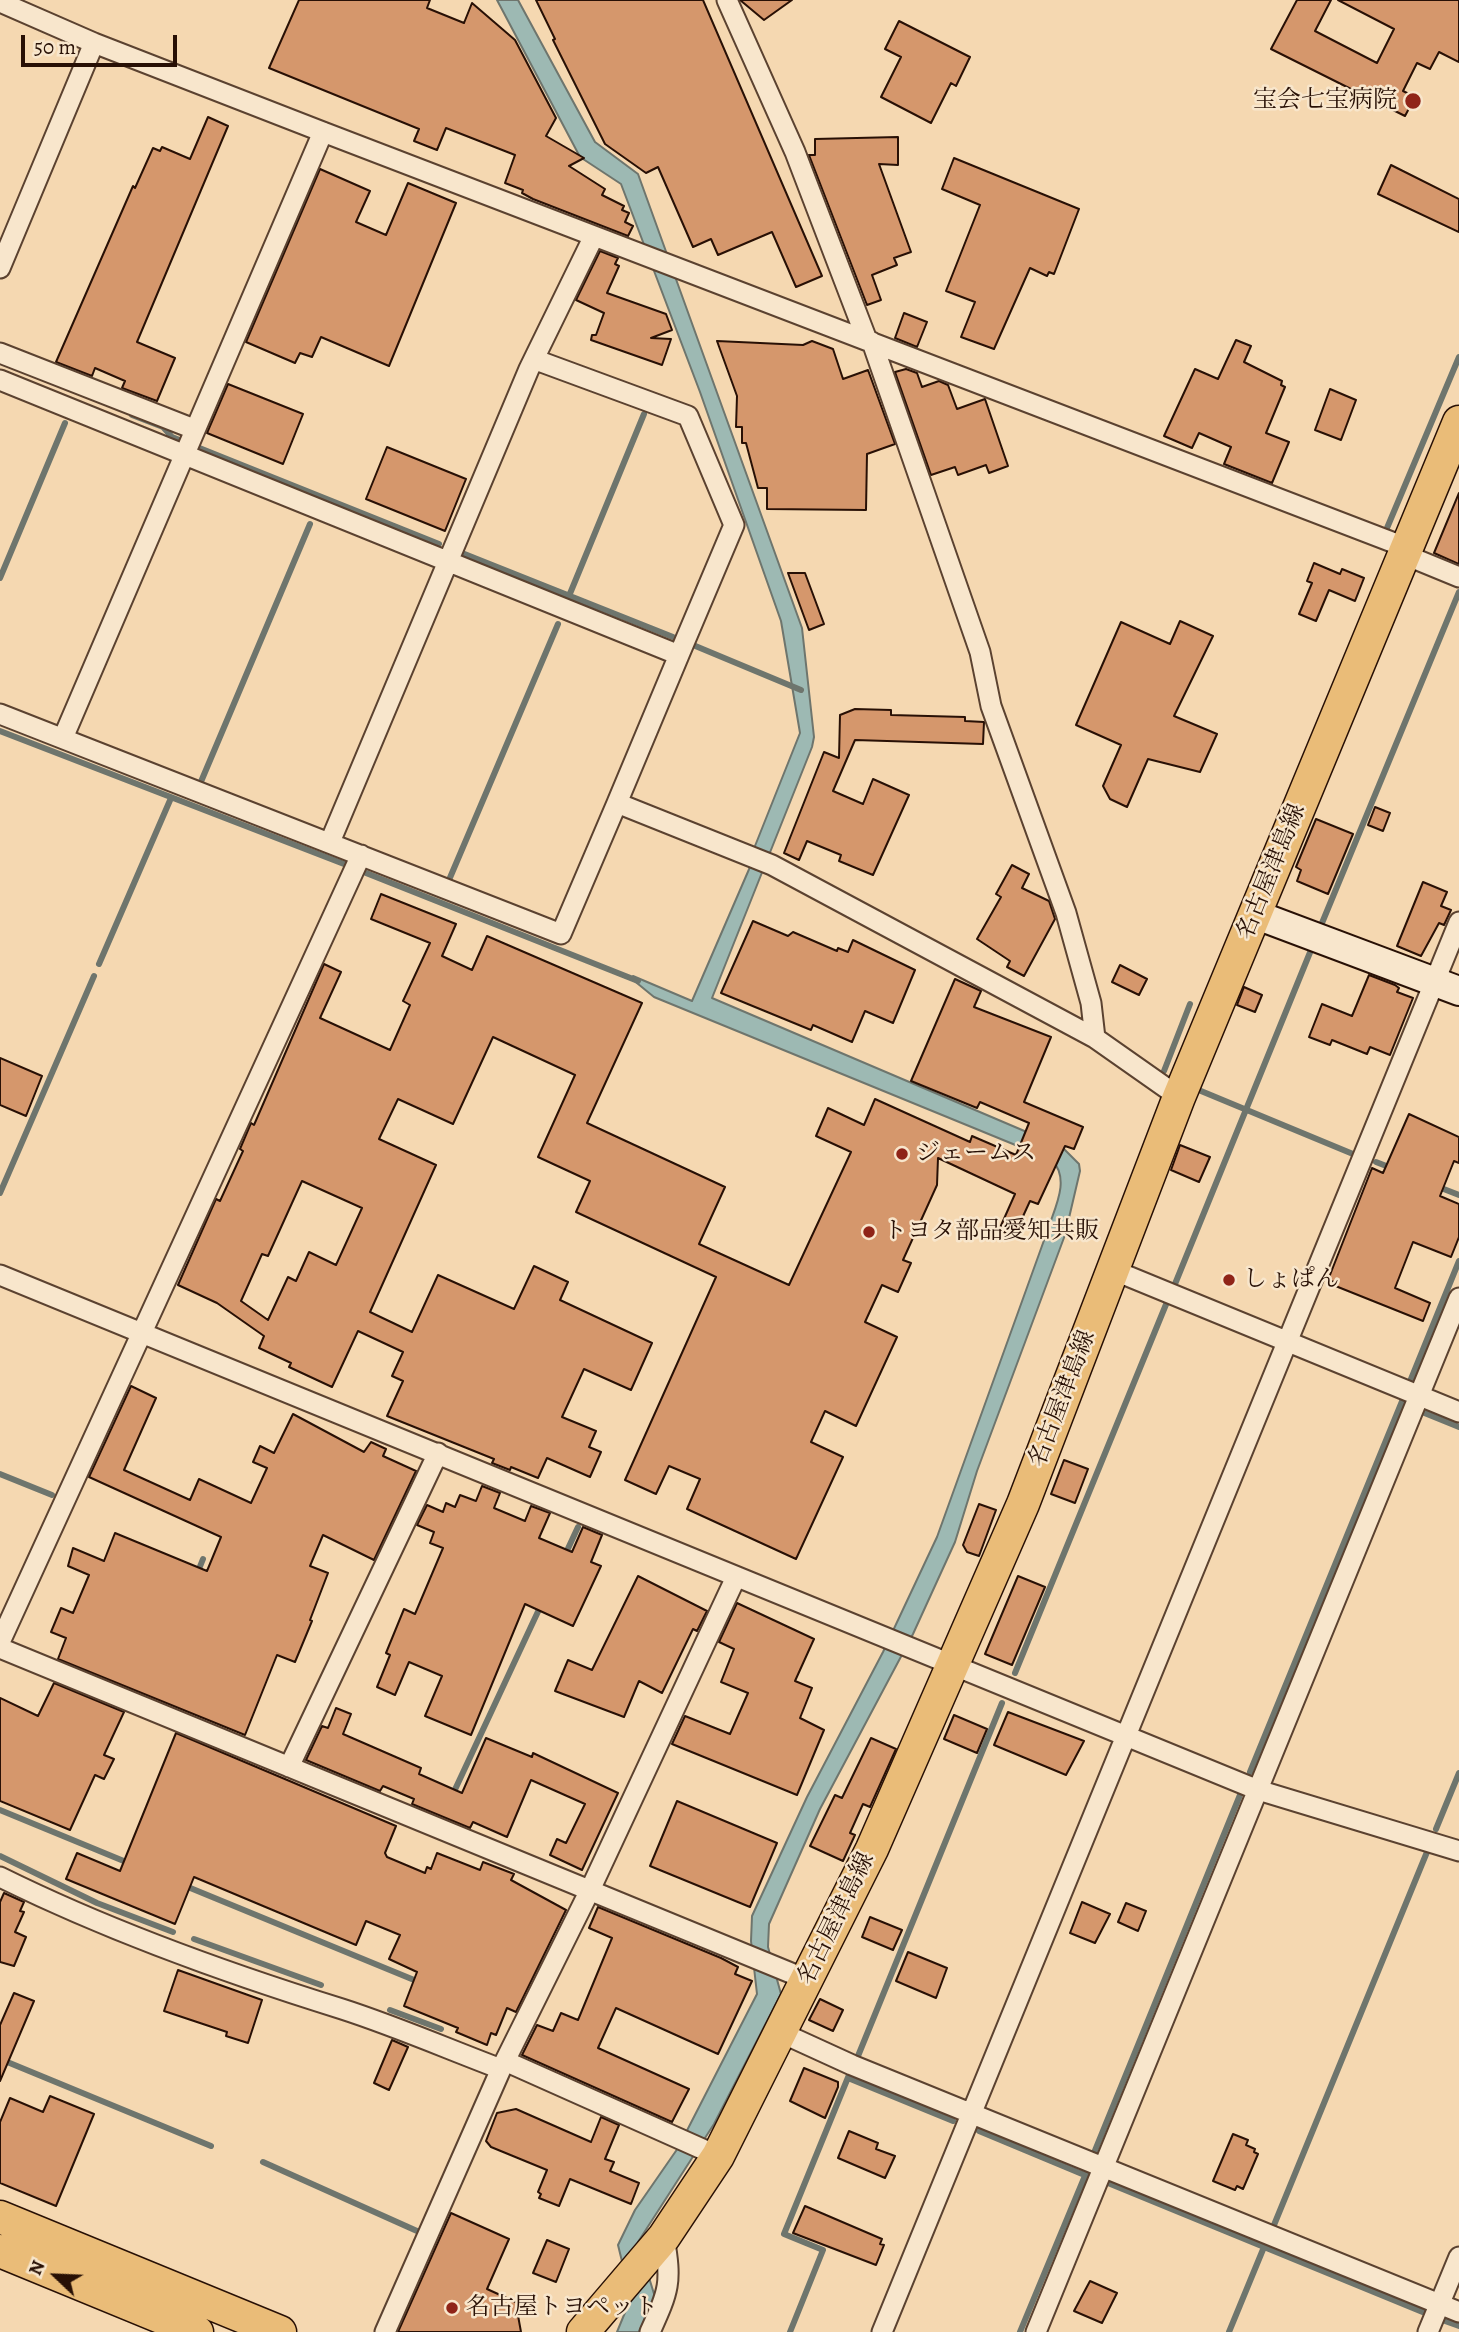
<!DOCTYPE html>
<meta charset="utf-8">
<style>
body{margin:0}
#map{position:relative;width:1459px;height:2332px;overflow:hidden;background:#f5d8b1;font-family:Alegreya,serif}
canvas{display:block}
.north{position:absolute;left:21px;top:2241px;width:70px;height:70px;-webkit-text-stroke:5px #f8e6cc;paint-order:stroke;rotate:293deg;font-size:19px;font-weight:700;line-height:28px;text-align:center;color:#281005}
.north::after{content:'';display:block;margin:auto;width:24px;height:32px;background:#281005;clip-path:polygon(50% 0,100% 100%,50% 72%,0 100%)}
.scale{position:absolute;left:21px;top:35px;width:156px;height:32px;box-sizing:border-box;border:4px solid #281005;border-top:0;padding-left:9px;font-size:21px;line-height:24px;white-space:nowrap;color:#281005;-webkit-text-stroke:5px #f8e6cc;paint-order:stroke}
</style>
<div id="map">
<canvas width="1459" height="2332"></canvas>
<div class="north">N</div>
<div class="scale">50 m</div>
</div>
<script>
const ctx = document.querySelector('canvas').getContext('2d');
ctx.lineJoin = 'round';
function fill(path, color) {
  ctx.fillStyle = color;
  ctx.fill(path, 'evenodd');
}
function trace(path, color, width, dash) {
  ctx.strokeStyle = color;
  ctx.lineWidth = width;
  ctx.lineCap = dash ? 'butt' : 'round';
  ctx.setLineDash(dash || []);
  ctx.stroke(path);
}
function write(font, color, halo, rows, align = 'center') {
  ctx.font = font + ' Alegreya,"Noto Serif JP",serif';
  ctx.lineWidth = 5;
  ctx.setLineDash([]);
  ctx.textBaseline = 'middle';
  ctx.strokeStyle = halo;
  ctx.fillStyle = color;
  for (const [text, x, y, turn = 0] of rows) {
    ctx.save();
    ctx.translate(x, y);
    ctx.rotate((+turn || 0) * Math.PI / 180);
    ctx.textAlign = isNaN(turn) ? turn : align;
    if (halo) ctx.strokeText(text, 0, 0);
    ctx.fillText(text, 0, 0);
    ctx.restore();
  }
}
const water = new Path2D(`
 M497 0H518L595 142 638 174 802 628 814 737 812 747 712 998 1062 1147 1079 1164 1080 1171 1065 1235 977 1471 955 1542 913 1634 820 1809 769 1924 768 1947 781 1994 714 2124 638 2242 655 2297 639 2332H617L631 2298 618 2245 635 2210 678 2148 757 1994 751 1941 752 1916 807 1797 883 1652 937 1537 1047 1232C1054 1209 1071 1180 1052 1160L654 997 632 979 633 976 692 1001 750 867 755 846 800 733 781 621 700 392 621 184 580 157Z`);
const stream = new Path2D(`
 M132 415 163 427 172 437 439 544
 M1387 528 1459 357
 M462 553 673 637
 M0 578 65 423
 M569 596 644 414
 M693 645 801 690
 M0 731 344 864
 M200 784 310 524
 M366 873 638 981
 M449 880 558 624
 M1322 923 1459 592
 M99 964 171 798
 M1164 1071 1190 1004
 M1201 1091 1353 1154
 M1376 1162 1394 1169
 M1436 1186 1459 1195
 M0 1193 94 976
 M1175 1284 1311 950
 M1409 1384 1459 1261
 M1422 1412 1459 1427
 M0 1474 52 1495
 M565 1555 578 1527
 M197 1574 203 1559
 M1015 1673 1167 1302
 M1250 1772 1403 1399
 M452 1796 542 1603
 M0 1810 131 1864
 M1436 1829 1459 1773
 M0 1856 97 1903 173 1932
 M183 1885 419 1982
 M194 1939 321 1985
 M390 2010 441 2029
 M858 2056 1002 1703
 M0 2059 211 2146
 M848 2078 953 2121
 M979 2131 1087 2176
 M1094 2153 1240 1795
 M263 2162 417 2231
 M1108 2183 1425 2313
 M1274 2225 1427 1852
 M1445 2321 1459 2326
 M790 2332 823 2250 784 2234 849 2075
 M1020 2332 1087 2171
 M1229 2332 1264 2247`);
const building = new Path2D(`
 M299 0H430L427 8 464 23 472 3 515 40 556 118 546 136 584 158 569 166 605 189 602 195 624 206 622 210 629 213 625 222 633 226 628 236 533 199 522 193 523 190 505 183 515 155 446 128 437 150 414 141 419 129 269 68Z
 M536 0H703L822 276 796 287 772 232 718 255 711 239 693 247 658 167 646 173 605 144 553 40 555 39Z
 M740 0H792L764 20Z
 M1297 0H1331L1315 31 1377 63 1394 29 1338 0H1459V62L1439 52 1430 69 1417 63 1403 91 1415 97 1405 116 1271 49Z
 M899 21 970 57 956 86 951 83 931 123 881 97 901 57 885 49Z
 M208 117 228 126 137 342 175 358 157 401 122 388 125 381 95 368 92 376 56 362 133 186 135 188 153 148 160 151 162 147 190 159Z
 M898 137V165L879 164 911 252 894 258 897 265 872 275 881 300 867 305 809 155H815V139Z
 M954 158 1079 209 1054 274 1049 272 1047 276 1030 268 994 349 961 337 975 302 946 291 980 205 942 189Z
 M1391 165 1459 199V232L1378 194Z
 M320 169 370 191 356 222 386 235 408 183 456 203 389 366 321 337 312 357 300 353 295 363 246 342Z
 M600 251 618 258 615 264 619 266 607 293 666 314 672 330 651 338 671 339 662 365 591 340 592 335H596L604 313 576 300Z
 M904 313 927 322 917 347 895 338Z
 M1236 340 1251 346 1244 362 1282 381 1281 385 1285 387 1266 433 1289 442 1272 483 1224 464 1231 447 1199 433 1192 448 1164 436 1195 369 1218 379Z
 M717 341 803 345 812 341 833 349 843 379 868 370 895 444 867 454 866 510 767 509V488H758L746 443H742V427H736L737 396Z
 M906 369 917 373 922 387 939 381 948 385 957 409 985 399 1008 466 989 473 986 465 958 475 955 467 931 475 895 372Z
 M228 384 303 414 283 464 207 433Z
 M1330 389 1356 400 1341 440 1315 430Z
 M387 447 466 479 445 531 366 499Z
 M1459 493V564L1434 553Z
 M1314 563 1340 574 1342 569 1364 578 1355 601 1329 590 1316 621 1299 614 1312 583 1307 581Z
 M788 573H805L824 624 809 630Z
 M1180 621 1213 636 1174 716 1217 734 1200 772 1148 759 1127 807 1110 799 1103 786 1121 745 1076 725 1121 622 1170 644Z
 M855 709 891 710V715L965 717V721L984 722 983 744 855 740 833 791 863 804 873 779 909 795 873 875 839 861 841 855 807 841 799 860 784 853 824 752 839 758 840 715Z
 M1375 807 1390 813 1383 831 1368 825Z
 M1316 819 1353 834 1328 894 1297 881 1301 870 1296 867Z
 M1012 865 1029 874 1022 888 1049 901 1055 919 1024 976 1007 967 1010 961 977 939 1001 897 996 894Z
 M1423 882 1447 892 1441 906 1451 910 1444 925 1439 923 1421 956 1397 946Z
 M381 894 456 924 442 956 472 970 487 936 642 1003 587 1123 725 1187 699 1244 789 1285 851 1152 816 1136 828 1108 864 1125 875 1099 970 1142 972 1136 1016 1155 1029 1123 980 1102 977 1108 911 1081 955 979 981 991 974 1007 1051 1037 1024 1102 1083 1127 1074 1149 1065 1146 1038 1204 1030 1201 1014 1236 999 1230 1015 1194 938 1158 937 1185 903 1260 911 1263 898 1292 882 1285 865 1322 897 1337 856 1426 825 1411 811 1442 843 1457 796 1559 687 1509 700 1479 669 1466 656 1494 625 1480 716 1277 576 1212 590 1181 538 1157 575 1075 493 1037 453 1124 398 1099 379 1139 436 1165 370 1312 412 1332 438 1275 514 1309 534 1266 568 1282 560 1300 652 1343 631 1390 584 1369 562 1417 596 1431 589 1447 601 1452 590 1477 547 1458 538 1478 511 1467 510 1470 492 1463 494 1459 387 1416 403 1381 392 1376 403 1352 358 1331 332 1387 289 1367 291 1363 259 1348 264 1336 217 1303 178 1285 216 1199 220 1201 243 1151 240 1149 251 1123 254 1125 324 964 341 972 320 1018 390 1050 410 1005 403 1001 430 943 371 919ZM302 1181 362 1208 336 1265 309 1252 296 1281 288 1277 268 1320 241 1301 262 1254 268 1256Z
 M753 921 788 936 793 932 837 951 838 948 848 952 853 940 915 970 893 1023 865 1011 852 1042 813 1025 811 1030 721 993Z
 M1120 965 1147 979 1139 995 1112 982Z
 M1369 975 1395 985 1399 988 1397 992 1413 998 1390 1055 1370 1047 1367 1054 1332 1040 1330 1045 1309 1037 1322 1004 1352 1016Z
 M1244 987 1262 995 1255 1012 1237 1005Z
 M0 1058 42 1076 26 1116 0 1105Z
 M1409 1114 1459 1137V1163L1454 1161 1440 1196 1459 1204V1237L1451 1257 1413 1242 1395 1288 1430 1303 1423 1321 1333 1285 1334 1282 1328 1280 1372 1168 1383 1173Z
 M1180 1145 1210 1157 1199 1182 1171 1170Z
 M131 1386 156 1398 124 1470 190 1500 199 1479 251 1503 267 1468 253 1462 260 1446 274 1453 293 1414 364 1452 371 1442 386 1449 383 1456 416 1471 374 1560 323 1535 310 1566 328 1573 310 1620 312 1621 295 1662 277 1655 245 1735 58 1659 66 1638 51 1632 61 1608 73 1613 89 1575 68 1566 73 1548 104 1561 115 1533 207 1571 221 1537 89 1477Z
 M1064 1460 1088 1469 1075 1503 1051 1494Z
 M482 1486 500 1493 494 1508 525 1521 531 1506 550 1513 539 1538 572 1552 583 1527 602 1535 591 1562 601 1566 573 1626 525 1604 471 1735 425 1716 442 1676 409 1662 395 1695 377 1687 390 1655 386 1653 404 1609 415 1614 443 1548 430 1543 434 1532 417 1525 427 1505 443 1512 446 1503 455 1507 460 1495 476 1501Z
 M979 1504 996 1510 979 1556 967 1552 963 1545Z
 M638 1576 707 1611 697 1631 693 1629 662 1693 639 1681 624 1717 555 1691 568 1660 592 1670Z
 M1018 1576 1045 1587 1012 1665 985 1654Z
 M737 1603 814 1639 795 1681 812 1688 800 1718 824 1730 797 1795 672 1744 685 1716 730 1734 748 1693 721 1682 734 1649 719 1642Z
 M54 1683 124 1712 104 1755 114 1759 104 1779 95 1775 70 1830 0 1801V1698L38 1716Z
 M336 1708 351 1714 343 1734 421 1768 419 1774 462 1793 486 1738 532 1757 533 1753 618 1793 582 1870 550 1855 557 1839 566 1843 585 1804 531 1780 507 1837 473 1822 470 1828 412 1804 414 1799 383 1786 380 1791 306 1760 322 1726 328 1728Z
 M1008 1712 1084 1741 1066 1775 994 1745Z
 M954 1715 987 1729 977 1753 944 1739Z
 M176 1733 396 1826 385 1853 387 1857 425 1873 427 1867 431 1869 437 1853 480 1870 483 1862 514 1874 511 1880 566 1910 516 2012 507 2008 496 2035 491 2033 487 2045 456 2032 458 2028 404 2006 417 1972 389 1959 400 1935 366 1921 356 1945 194 1877 175 1924 66 1879 77 1853 120 1871Z
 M871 1738 896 1749 870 1807 863 1804 850 1833 855 1835 843 1861 810 1846 835 1795 842 1798Z
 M677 1801 777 1843 750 1907 650 1866Z
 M4 1893 24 1902 20 1911 24 1912 15 1932 26 1937 14 1966 0 1962V1902Z
 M1082 1902 1110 1914 1095 1943 1070 1933Z
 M1126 1903 1146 1911 1138 1931 1118 1922Z
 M598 1907 721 1958 738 1967 735 1974 752 1981 718 2054 616 2008 598 2048 689 2089 672 2122 522 2055 537 2025 553 2031 561 2013 578 2020 612 1938 589 1928Z
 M870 1917 902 1930 893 1950 862 1937Z
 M908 1952 947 1968 936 1998 896 1981Z
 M178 1970 262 2000 248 2043 226 2036 227 2032 164 2011Z
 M14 1993 34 2001 0 2081V2025Z
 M820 1999 843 2010 833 2031 809 2020Z
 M392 2040 408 2047 389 2090 374 2083Z
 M804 2068 838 2082V2087L825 2118 790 2101Z
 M50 2096 94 2114 56 2206 0 2183V2122L10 2098 43 2112Z
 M516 2109 591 2142 601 2117 619 2125 605 2159 614 2162 610 2171 639 2183 631 2204 570 2179 559 2206 539 2198 541 2194 538 2192 547 2170 491 2147 486 2141 497 2113Z
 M849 2131 878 2143 876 2149 895 2156 885 2178 838 2158Z
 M1233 2134 1248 2140 1246 2145 1255 2149 1254 2152 1258 2154 1243 2189 1237 2186 1235 2190 1213 2181Z
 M805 2206 882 2239 880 2244 884 2245 876 2265 793 2233Z
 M451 2213 509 2239 487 2289 520 2304 517 2310 521 2332H398Z
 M547 2240 569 2249 556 2282 533 2273Z
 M1090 2281 1117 2293 1102 2323 1074 2311Z`);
const street = new Path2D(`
 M727 0 795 152 867 340
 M0 2 94 43 323 132 1405 547
 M0 268 94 43
 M872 342 980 652 991 706 1066 913 1091 1003 1095 1038 1179 1097
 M0 353 194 429
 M536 360 688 416 734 525 679 655
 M0 380 679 655 617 803
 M1403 554 1459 577
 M0 714 561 934 617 803 772 865 1095 1038
 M63 738 323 132
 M330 842 529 369 594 236
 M1113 1270 1459 1412
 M0 1275 1258 1790 1459 1851
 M0 1642 361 855
 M0 1648 808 1980
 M289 1767 438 1453
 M0 1877C109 1931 226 1973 342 2009 395 2026 448 2049 501 2069
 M782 2033 852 2065 1459 2312
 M505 2061 718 2156
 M385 2332 501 2069 590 1890 736 1577
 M650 2332C669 2290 672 2283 664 2237
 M882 2332 1459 922
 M1036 2332 1459 1298
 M1428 2332 1459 2257`);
const secondary = new Path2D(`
 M1254 914 1459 991`);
const primary = new Path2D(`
 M0 2217 280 2332
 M0 2251 197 2332
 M583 2332 664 2237 718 2156 872 1849 1023 1504 1179 1097 1459 422`);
const markers = [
 [1413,101,9,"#8f2418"],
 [902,1154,7,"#8f2418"],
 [869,1232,7,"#8f2418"],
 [1229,1280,7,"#8f2418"],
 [452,2308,7,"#8f2418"]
];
const poiNames = [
 ["宝会七宝病院",1397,101,"right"],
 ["ジェームス",916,1154],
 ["トヨタ部品愛知共販",883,1232],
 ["しょぱん",1243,1280],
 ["名古屋トヨペット",466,2308]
];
const streetNames = [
 ["名古屋津島線",1272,872,-68],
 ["名古屋津島線",1063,1399,-69],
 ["名古屋津島線",837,1919,-64]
];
fill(water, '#9db9b3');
trace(water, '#6e756d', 2);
trace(stream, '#6e756d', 6);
fill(building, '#d5976c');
trace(building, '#281005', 2);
trace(street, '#5b4230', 23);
trace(secondary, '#281005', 32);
trace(primary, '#281005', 35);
trace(street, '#f8e6cc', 19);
trace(secondary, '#f8e6cc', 28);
trace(primary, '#eabc78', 32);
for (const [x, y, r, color] of markers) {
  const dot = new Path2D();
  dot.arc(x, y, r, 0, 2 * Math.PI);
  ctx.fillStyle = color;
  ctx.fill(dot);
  trace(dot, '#f8e6cc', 2.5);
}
write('24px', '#281005', '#f8e6cc', poiNames, 'left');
write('24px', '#281005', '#f8e6cc', streetNames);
</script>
